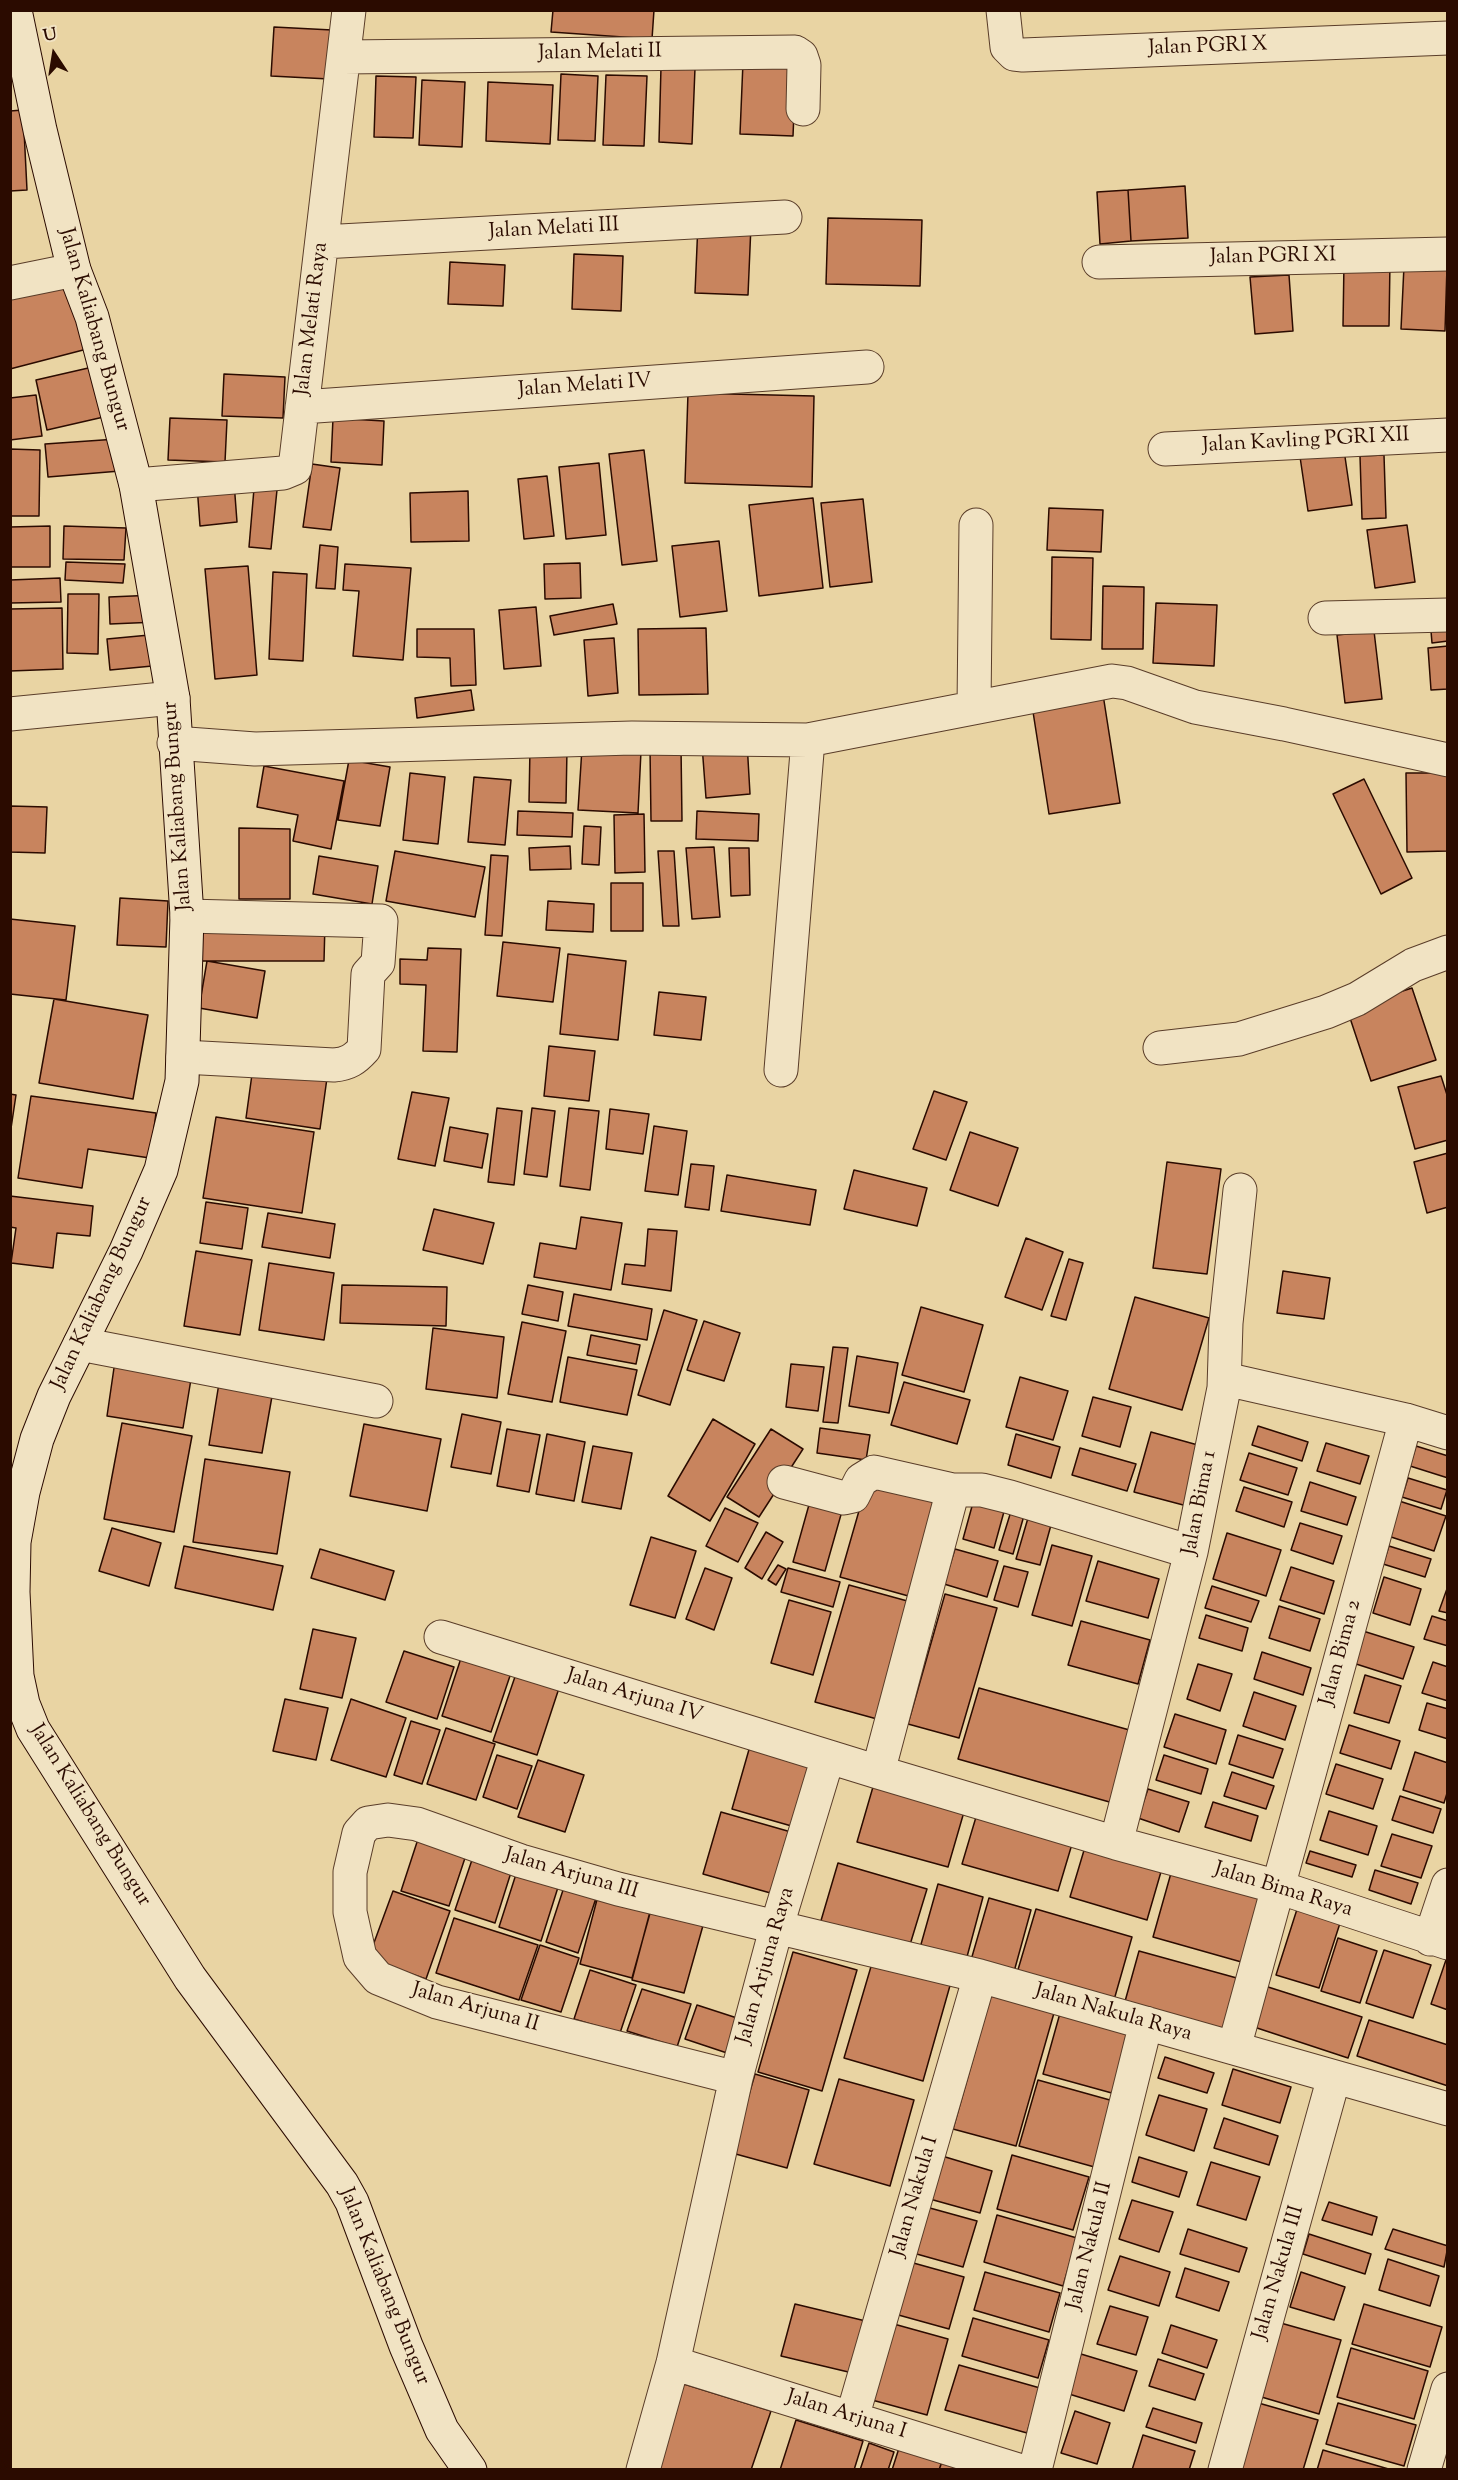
<!DOCTYPE html>
<style>
body{margin:0}
#map{position:relative;width:1458px;height:2480px;overflow:hidden;background:#e9d4a3;font-family:"Sorts Mill Goudy",serif}
canvas{display:block}
.frame{position:absolute;inset:0;border:12px solid #2b0b00;pointer-events:none}
.north{position:absolute;left:24px;top:24px;width:60px;height:60px;-webkit-text-stroke:4px #f1e3c3;paint-order:stroke;rotate:348deg;font-size:16px;font-weight:700;line-height:24px;text-align:center;color:#2b0b00}
.north::after{content:'';display:block;margin:auto;width:21px;height:27px;background:#2b0b00;clip-path:polygon(50% 0,100% 100%,50% 72%,0 100%)}
</style>
<div id="map">
<canvas width="1458" height="2480"></canvas>
<div class="frame"></div>
<div class="north">U</div>
</div>
<script>
const ctx = document.querySelector('canvas').getContext('2d');
ctx.lineJoin = 'round';
function fill(path, color) {
  ctx.fillStyle = color;
  ctx.fill(path, 'evenodd');
}
function trace(path, color, width, dash) {
  ctx.strokeStyle = color;
  ctx.lineWidth = width;
  ctx.lineCap = dash ? 'butt' : 'round';
  ctx.setLineDash(dash || []);
  ctx.stroke(path);
}
function write(font, color, halo, rows, align = 'center') {
  ctx.font = font + ' "Sorts Mill Goudy",serif';
  ctx.lineWidth = 4.5;
  ctx.setLineDash([]);
  ctx.textBaseline = 'middle';
  ctx.strokeStyle = halo;
  ctx.fillStyle = color;
  for (const [text, x, y, turn = 0] of rows) {
    ctx.save();
    ctx.translate(x, y);
    ctx.rotate((+turn || 0) * Math.PI / 180);
    ctx.textAlign = isNaN(turn) ? turn : align;
    if (halo) ctx.strokeText(text, 0, 0);
    ctx.fillText(text, 0, 0);
    ctx.restore();
  }
}
const building = new Path2D(`
 M553 10H654L652 39 551 32Z
 M274 27 332 30 329 79 271 76Z
 M743 62 796 64 793 136 740 134Z
 M661 67 695 68 692 144 659 142Z
 M561 74 598 76 595 141 558 140Z
 M606 75 647 76 644 146 603 145Z
 M376 76 416 77 413 138 374 137Z
 M422 80 465 82 462 147 419 145Z
 M488 82 553 85 550 144 486 141Z
 M23 110 27 190 10 191V111Z
 M1185 186 1188 238 1131 241 1128 190Z
 M1128 190 1131 241 1100 244 1097 192Z
 M828 218 922 220 920 286 826 284Z
 M698 223 751 225 748 295 695 293Z
 M574 254 623 256 621 311 572 309Z
 M450 262 505 265 503 306 448 304Z
 M1344 262H1390L1389 326H1343Z
 M1404 266 1447 267 1445 331 1401 329Z
 M68 274 87 349 10 369V290Z
 M1289 275 1293 331 1255 334 1250 277Z
 M97 366 108 416 47 430 36 380Z
 M224 374 285 377 283 418 222 416Z
 M688 393 814 396 812 487 685 483Z
 M36 395 42 436 10 440V398Z
 M170 418 227 420 225 462 168 460Z
 M333 418 384 421 382 465 331 462Z
 M117 439 120 471 48 477 45 444Z
 M1343 443 1352 505 1308 511 1299 450Z
 M10 449 40 450 39 516H10Z
 M644 450 657 561 622 565 609 454Z
 M1384 455 1386 518 1362 519 1360 456Z
 M599 463 606 535 566 539 559 467Z
 M312 464 340 468 331 530 303 527Z
 M547 476 554 536 524 539 518 479Z
 M255 477 278 480 271 549 249 547Z
 M234 482 237 522 200 526 197 485Z
 M468 491 469 541 411 542 410 493Z
 M813 498 823 588 759 596 749 505Z
 M863 499 872 582 830 587 821 503Z
 M1049 508 1103 510 1101 552 1047 550Z
 M1407 525 1415 582 1375 588 1367 530Z
 M50 526V567H10V527Z
 M64 526 126 528 124 560 63 559Z
 M719 541 727 611 680 617 672 546Z
 M320 545 338 547 335 589 316 588Z
 M1052 557 1093 558 1091 640 1051 639Z
 M66 562 125 564 123 583 65 580Z
 M580 563 581 598 545 599 544 564Z
 M345 564 411 568 403 660 353 656 359 591 343 590Z
 M248 566 257 675 215 679 205 569Z
 M273 572 307 574 303 661 269 659Z
 M60 578 61 602 10 603V580Z
 M1103 586 1144 587 1143 649H1102Z
 M68 594H99L98 654 67 653Z
 M156 595 157 622 110 624 109 597Z
 M1156 603 1217 605 1214 666 1153 663Z
 M613 604 617 624 554 635 550 616Z
 M536 607 541 666 504 669 499 610Z
 M62 608 63 669 10 671V609Z
 M706 628 708 694 639 695 638 629Z
 M417 629H474L476 685 451 686 450 658 417 657Z
 M1448 630V641L1432 643 1431 631Z
 M1374 631 1382 699 1345 703 1337 635Z
 M160 634 163 665 110 670 107 639Z
 M614 638 618 693 588 696 584 640Z
 M1448 646V689L1431 690 1428 648Z
 M1102 688 1120 803 1049 814 1031 699Z
 M471 690 474 710 417 718 415 698Z
 M747 742 750 794 706 798 702 745Z
 M681 747 682 821H651L650 748Z
 M530 748 567 749 566 803 529 802Z
 M582 748 641 751 638 813 578 810Z
 M349 760 390 767 380 826 338 820Z
 M264 766 344 781 331 849 293 841 298 815 257 807Z
 M410 773 445 777 438 844 403 840Z
 M1406 773H1448V851L1407 852Z
 M474 777 511 780 505 845 468 842Z
 M1364 779 1412 878 1381 894 1333 794Z
 M10 806 47 807 45 853 10 852Z
 M518 811 573 813 572 837 517 835Z
 M697 811 759 814 758 841 696 839Z
 M644 814 645 872 615 873 614 815Z
 M584 826 601 827 599 865 582 864Z
 M239 828 290 829V899H239Z
 M570 846 571 869 530 870 529 848Z
 M714 847 720 917 692 919 686 848Z
 M729 848H749L750 895 731 896Z
 M395 851 485 867 475 917 386 901Z
 M658 851H674L679 926H663Z
 M491 855 508 856 502 936 485 935Z
 M319 856 378 866 372 904 313 894Z
 M611 883H643V931H611Z
 M120 898 168 901 166 947 117 945Z
 M548 901 594 904 593 932 546 930Z
 M10 919 75 926 66 1000 10 994Z
 M202 923H325L324 961H202Z
 M503 942 560 948 553 1002 497 996Z
 M428 948 461 949 457 1052 423 1051 426 985 400 984V959L427 960Z
 M568 954 626 961 618 1040 560 1034Z
 M207 961 265 971 257 1018 199 1008Z
 M1412 988 1436 1060 1371 1081 1347 1009Z
 M659 992 706 997 701 1040 654 1035Z
 M54 999 148 1015 133 1099 39 1083Z
 M549 1046 595 1051 589 1101 544 1096Z
 M253 1067 327 1078 320 1129 246 1118Z
 M1441 1076 1448 1098V1140L1415 1149 1398 1087Z
 M934 1091 967 1102 946 1160 913 1149Z
 M412 1092 449 1098 435 1166 398 1159Z
 M10 1094 16 1095 10 1135Z
 M31 1096 156 1113 150 1158 88 1149 82 1188 18 1178Z
 M497 1108 522 1111 514 1185 488 1182Z
 M532 1108 555 1111 547 1177 524 1174Z
 M569 1108 599 1111 590 1190 560 1186Z
 M610 1109 649 1114 643 1154 606 1149Z
 M216 1117 314 1132 302 1213 203 1198Z
 M654 1126 687 1131 678 1195 645 1191Z
 M450 1127 488 1134 482 1168 444 1161Z
 M970 1132 1018 1148 998 1206 950 1190Z
 M1448 1153V1207L1427 1213 1414 1162Z
 M1167 1162 1221 1169 1207 1274 1153 1268Z
 M691 1164 714 1166 709 1210 685 1207Z
 M854 1170 927 1188 917 1226 844 1209Z
 M727 1175 816 1190 810 1225 721 1211Z
 M10 1196 93 1206 90 1236 57 1233 53 1268 11 1263 16 1228 10 1227Z
 M206 1202 248 1208 242 1249 200 1243Z
 M434 1209 494 1223 483 1264 423 1250Z
 M268 1213 335 1224 330 1258 262 1247Z
 M581 1217 622 1223 611 1290 534 1277 540 1243 576 1249Z
 M648 1229 677 1231 671 1291 622 1284 625 1264 645 1266Z
 M1026 1238 1063 1252 1042 1310 1005 1297Z
 M196 1251 252 1260 240 1335 184 1326Z
 M1069 1259 1083 1263 1066 1320 1051 1316Z
 M269 1263 334 1273 324 1340 259 1330Z
 M1283 1271 1330 1278 1324 1319 1277 1313Z
 M342 1285 447 1287 446 1326 340 1323Z
 M528 1285 563 1292 558 1321 522 1314Z
 M574 1294 652 1309 647 1340 568 1326Z
 M1135 1297 1209 1318 1182 1410 1109 1389Z
 M921 1307 983 1325 964 1392 902 1375Z
 M664 1310 697 1320 670 1405 638 1395Z
 M704 1321 740 1333 724 1381 687 1370Z
 M522 1322 566 1331 552 1402 508 1394Z
 M433 1328 504 1337 497 1398 426 1389Z
 M591 1335 640 1345 636 1364 587 1355Z
 M833 1347 848 1348 838 1423 823 1422Z
 M857 1356 898 1363 889 1413 849 1406Z
 M568 1357 637 1370 627 1415 560 1402Z
 M115 1361 192 1373 183 1428 107 1416Z
 M791 1364 824 1367 818 1411 786 1407Z
 M220 1377 274 1385 262 1453 209 1445Z
 M1020 1377 1068 1391 1053 1440 1006 1427Z
 M904 1382 970 1400 957 1444 891 1425Z
 M1093 1397 1131 1407 1120 1447 1082 1436Z
 M462 1414 501 1422 491 1474 451 1467Z
 M713 1419 755 1444 710 1521 668 1496Z
 M122 1423 192 1436 174 1532 104 1519Z
 M364 1424 441 1439 427 1511 350 1496Z
 M1258 1426 1308 1442 1302 1461 1252 1445Z
 M820 1428 870 1435 866 1460 817 1453Z
 M507 1429 540 1435 529 1492 497 1486Z
 M771 1429 803 1449 759 1517 727 1497Z
 M1151 1432 1205 1447 1187 1506 1134 1492Z
 M547 1434 585 1442 574 1501 536 1494Z
 M1016 1434 1060 1447 1051 1478 1008 1465Z
 M1326 1443 1369 1456 1360 1484 1317 1471Z
 M593 1446 632 1453 621 1509 582 1502Z
 M1416 1446 1448 1456V1478L1410 1466Z
 M1080 1448 1136 1464 1127 1491 1072 1475Z
 M1249 1453 1297 1468 1288 1495 1240 1480Z
 M205 1459 290 1472 277 1554 193 1542Z
 M869 1476 941 1497 912 1597 840 1577Z
 M1408 1478 1447 1490 1441 1509 1402 1497Z
 M1310 1482 1356 1497 1347 1525 1301 1511Z
 M1244 1487 1292 1502 1284 1527 1236 1511Z
 M812 1494 844 1504 825 1571 793 1562Z
 M974 1499 1005 1508 994 1548 963 1539Z
 M1396 1500 1446 1516 1434 1551 1385 1535Z
 M725 1508 758 1523 738 1562 706 1546Z
 M1012 1508 1025 1512 1013 1554 999 1550Z
 M1028 1518 1051 1525 1040 1565 1016 1559Z
 M1300 1523 1342 1536 1333 1564 1291 1550Z
 M112 1528 161 1543 149 1586 99 1571Z
 M766 1532 783 1542 762 1579 745 1568Z
 M1227 1533 1281 1550 1266 1596 1213 1579Z
 M651 1537 696 1551 675 1618 630 1605Z
 M1052 1545 1092 1556 1072 1626 1032 1615Z
 M184 1546 283 1566 273 1610 175 1588Z
 M1389 1546 1431 1559 1425 1577 1383 1564Z
 M320 1549 394 1571 385 1600 311 1578Z
 M955 1549 998 1561 987 1597 944 1584Z
 M1098 1561 1159 1579 1148 1618 1086 1601Z
 M778 1565 786 1569 776 1585 768 1580Z
 M1004 1566 1028 1572 1018 1607 994 1600Z
 M1291 1567 1334 1581 1324 1614 1280 1600Z
 M705 1568 732 1578 714 1630 686 1619Z
 M788 1568 840 1582 833 1607 781 1592Z
 M1384 1577 1421 1589 1410 1625 1373 1613Z
 M849 1585 911 1602 877 1719 815 1702Z
 M1212 1586 1259 1601 1251 1622 1205 1608Z
 M1448 1586V1613L1439 1611Z
 M945 1594 997 1608 959 1738 908 1724Z
 M789 1600 831 1612 813 1675 771 1663Z
 M1279 1606 1320 1619 1310 1651 1269 1638Z
 M1206 1615 1248 1628 1242 1651 1199 1638Z
 M1432 1616 1448 1621V1646L1424 1639Z
 M1081 1621 1150 1640 1138 1684 1068 1665Z
 M313 1629 356 1638 342 1698 300 1689Z
 M1363 1631 1414 1647 1403 1679 1353 1663Z
 M404 1651 454 1667 437 1719 386 1702Z
 M463 1652 513 1667 491 1732 442 1716Z
 M1262 1652 1311 1668 1303 1695 1254 1679Z
 M1433 1662 1448 1667V1701L1422 1693Z
 M1198 1664 1232 1674 1220 1711 1187 1699Z
 M519 1665 562 1679 537 1755 493 1741Z
 M1365 1675 1401 1686 1389 1723 1354 1713Z
 M979 1688 1133 1731 1113 1803 958 1759Z
 M1254 1692 1296 1706 1285 1740 1243 1726Z
 M285 1699 328 1708 316 1760 273 1751Z
 M351 1699 406 1718 386 1777 331 1760Z
 M1427 1703 1448 1709V1739L1419 1730Z
 M1175 1714 1226 1730 1216 1764 1164 1747Z
 M411 1721 440 1730 422 1784 394 1775Z
 M1349 1725 1400 1741 1391 1769 1340 1753Z
 M446 1728 495 1744 476 1800 427 1784Z
 M1238 1735 1283 1749 1273 1778 1229 1764Z
 M752 1739 815 1757 795 1827 732 1809Z
 M1415 1752 1448 1763V1790L1444 1803 1403 1790Z
 M497 1755 532 1766 517 1809 483 1797Z
 M1164 1755 1208 1769 1201 1794 1156 1780Z
 M538 1760 584 1775 565 1832 518 1817Z
 M1336 1764 1383 1779 1373 1809 1326 1794Z
 M1232 1772 1274 1786 1266 1809 1224 1796Z
 M875 1780 966 1805 948 1867 857 1842Z
 M1148 1789 1189 1802 1179 1832 1138 1818Z
 M1400 1796 1441 1809 1433 1833 1392 1820Z
 M1213 1802 1258 1816 1251 1841 1205 1827Z
 M979 1807 1075 1834 1058 1891 962 1864Z
 M1329 1811 1377 1826 1368 1855 1320 1840Z
 M721 1812 791 1832 774 1894 703 1874Z
 M1392 1834 1432 1846 1421 1878 1381 1866Z
 M419 1836 467 1852 449 1906 401 1891Z
 M1088 1837 1165 1858 1147 1920 1070 1897Z
 M475 1851 514 1863 495 1923 455 1910Z
 M1310 1851 1356 1865 1352 1877 1306 1863Z
 M838 1863 927 1889 909 1948 820 1924Z
 M1173 1866 1272 1895 1252 1965 1153 1937Z
 M518 1868 560 1881 541 1941 499 1927Z
 M1375 1870 1418 1883 1411 1904 1369 1890Z
 M565 1884 597 1895 578 1953 546 1942Z
 M938 1884 983 1897 964 1968 918 1955Z
 M393 1891 450 1911 426 1979 368 1959Z
 M599 1892 652 1906 632 1978 580 1964Z
 M989 1898 1031 1910 1012 1979 969 1967Z
 M1299 1903 1342 1917 1319 1988 1276 1975Z
 M651 1908 704 1922 684 1993 632 1980Z
 M1036 1909 1132 1937 1114 2000 1017 1973Z
 M454 1918 538 1945 519 2000 436 1973Z
 M1338 1938 1377 1951 1360 2003 1321 1991Z
 M540 1945 579 1958 561 2012 521 2000Z
 M1384 1950 1431 1965 1413 2018 1366 2003Z
 M1139 1951 1244 1980 1228 2034 1124 2005Z
 M793 1952 857 1970 822 2091 758 2072Z
 M875 1953 953 1975 923 2081 844 2058Z
 M1448 1954V2010L1431 2004Z
 M590 1970 636 1985 620 2033 574 2019Z
 M1265 1986 1362 2017 1348 2058 1251 2026Z
 M993 1988 1056 2006 1016 2146 953 2129Z
 M642 1989 691 2004 677 2047 627 2031Z
 M697 2005 737 2018 727 2053 685 2039Z
 M1062 2006 1138 2027 1119 2095 1043 2074Z
 M1369 2020 1448 2045V2086L1357 2056Z
 M1165 2057 1214 2073 1207 2093 1158 2078Z
 M1233 2069 1291 2087 1280 2123 1222 2105Z
 M755 2074 809 2090 787 2168 732 2153Z
 M839 2079 914 2100 890 2186 814 2164Z
 M1038 2080 1117 2102 1098 2168 1019 2146Z
 M1159 2095 1207 2109 1194 2151 1146 2135Z
 M1224 2118 1278 2136 1269 2165 1214 2148Z
 M932 2153 992 2171 980 2213 919 2196Z
 M1012 2155 1089 2177 1073 2230 997 2209Z
 M1139 2157 1187 2172 1179 2197 1132 2182Z
 M1211 2162 1260 2177 1246 2220 1197 2205Z
 M1132 2200 1173 2212 1159 2252 1119 2239Z
 M1329 2202 1377 2217 1372 2235 1322 2220Z
 M919 2205 977 2221 963 2267 906 2251Z
 M997 2215 1077 2238 1063 2286 984 2262Z
 M1188 2229 1247 2248 1239 2272 1180 2254Z
 M1393 2229 1448 2246 1444 2267 1385 2249Z
 M1309 2234 1371 2254 1365 2274 1303 2254Z
 M1120 2256 1170 2272 1159 2306 1108 2290Z
 M899 2259 964 2277 949 2329 884 2311Z
 M1388 2259 1439 2276 1430 2306 1379 2290Z
 M1185 2268 1229 2282 1219 2311 1176 2297Z
 M985 2272 1060 2293 1049 2332 974 2310Z
 M1301 2272 1345 2287 1334 2320 1290 2307Z
 M795 2304 874 2323 861 2375 781 2356Z
 M1364 2304 1442 2327 1430 2367 1352 2344Z
 M1110 2306 1148 2317 1136 2355 1097 2344Z
 M973 2318 1049 2340 1038 2378 962 2356Z
 M1270 2320 1341 2340 1319 2414 1248 2393Z
 M883 2321 948 2339 927 2415 861 2397Z
 M1171 2325 1217 2340 1207 2368 1162 2353Z
 M1351 2348 1428 2371 1414 2419 1337 2397Z
 M1081 2354 1137 2371 1124 2411 1069 2394Z
 M1158 2359 1204 2374 1195 2400 1149 2386Z
 M959 2365 1040 2388 1027 2433 945 2410Z
 M684 2384 771 2411 751 2470H656Z
 M1255 2402 1318 2420 1303 2470H1235Z
 M1338 2403 1416 2425 1404 2466 1326 2444Z
 M1153 2408 1202 2423 1196 2443 1146 2427Z
 M1075 2411 1110 2423 1097 2464 1061 2453Z
 M796 2420 863 2441 854 2470H780Z
 M1143 2435 1195 2451 1189 2470H1132Z
 M869 2443 894 2452 888 2470H860Z
 M900 2445 943 2459 939 2470H892Z
 M1323 2450 1392 2470H1317Z
 M943 2458 979 2470H939Z`);
const street = new Path2D(`
 M1003 10 1007 47 1014 54 1023 55 1448 38
 M344 57 795 52 801 56 804 65 803 109
 M322 242 785 217
 M1099 262 1448 254
 M10 283 74 270
 M302 407 867 367
 M1165 449 1448 435
 M136 485 283 473 295 468 349 10
 M1325 618 1448 615
 M974 707 976 525
 M10 714 173 698
 M174 743 255 749 632 738 808 740 1112 681 1127 683 1195 707 1284 724 1448 760
 M1160 1048 1239 1039 1326 1012 1357 999 1413 965 1448 952
 M183 1057 334 1065C348 1064 355 1059 364 1049L368 974 378 963 381 921 187 916
 M781 1070 808 740
 M80 1344 376 1401
 M1224 1388 1226 1323 1240 1190
 M784 1482 844 1498 853 1496 861 1480 874 1472 953 1490
 M441 1637 878 1772 1116 1843 1278 1887 1448 1943
 M878 1772 953 1490H982L1010 1497 1191 1552
 M1116 1843 1191 1552 1224 1388 1227 1382 1234 1381 1406 1420 1448 1433
 M1430 1939 1448 1885
 M1234 2048 1406 1420
 M736 2078 437 2002 378 1978 360 1957 350 1912V1872L359 1833 368 1823 388 1820 417 1824 521 1861 618 1889 980 1976 1448 2109
 M673 2363 1018 2470
 M852 2418 980 1976
 M643 2470 673 2363 736 2078 776 1929 828 1757
 M1035 2470 1146 2023
 M1225 2470 1334 2077
 M1424 2470 1448 2389`);
const secondary = new Path2D(`
 M15 10 40 130 74 270 92 317 136 485 173 698 187 916 182 1081 161 1170 126 1251 54 1396 37 1439 23 1492 14 1542 13 1592 17 1676 23 1704 33 1729 190 1978 342 2184 352 2202 406 2346 442 2430 470 2470`);
const streetNames = [
 ["Jalan PGRI X",1208,48,-2],
 ["Jalan Melati II",600,54,-1],
 ["Jalan Melati III",554,230,-3],
 ["Jalan PGRI XI",1273,258,-1],
 ["Jalan Melati Raya",313,319,-83],
 ["Jalan Kaliabang Bungur",93,330,74],
 ["Jalan Melati IV",585,387,-4],
 ["Jalan Kavling PGRI XII",1306,442,-3],
 ["Jalan Kaliabang Bungur",179,806,-94],
 ["Jalan Kaliabang Bungur",103,1294,-65],
 ["Jalan Bima 1",1201,1503,-79],
 ["Jalan Bima 2",1342,1653,-75],
 ["Jalan Arjuna IV",634,1697,17],
 ["Jalan Kaliabang Bungur",89,1816,58],
 ["Jalan Arjuna III",571,1875,16],
 ["Jalan Bima Raya",1283,1891,17],
 ["Jalan Arjuna Raya",767,1966,-74],
 ["Jalan Arjuna II",475,2009,16],
 ["Jalan Nakula Raya",1113,2014,16],
 ["Jalan Nakula I",916,2197,-74],
 ["Jalan Nakula II",1091,2246,-76],
 ["Jalan Nakula III",1280,2273,-74],
 ["Jalan Kaliabang Bungur",383,2287,68],
 ["Jalan Arjuna I",846,2416,17]
];
fill(building, '#c8845e');
trace(building, '#2b0b00', 1.5);
trace(street, '#5a3d29', 35);
trace(secondary, '#2b0b00', 35);
trace(street, '#f1e3c3', 33);
trace(secondary, '#f1e3c3', 33);
write('21px', '#2b0b00', '#f1e3c3', streetNames);
</script>
